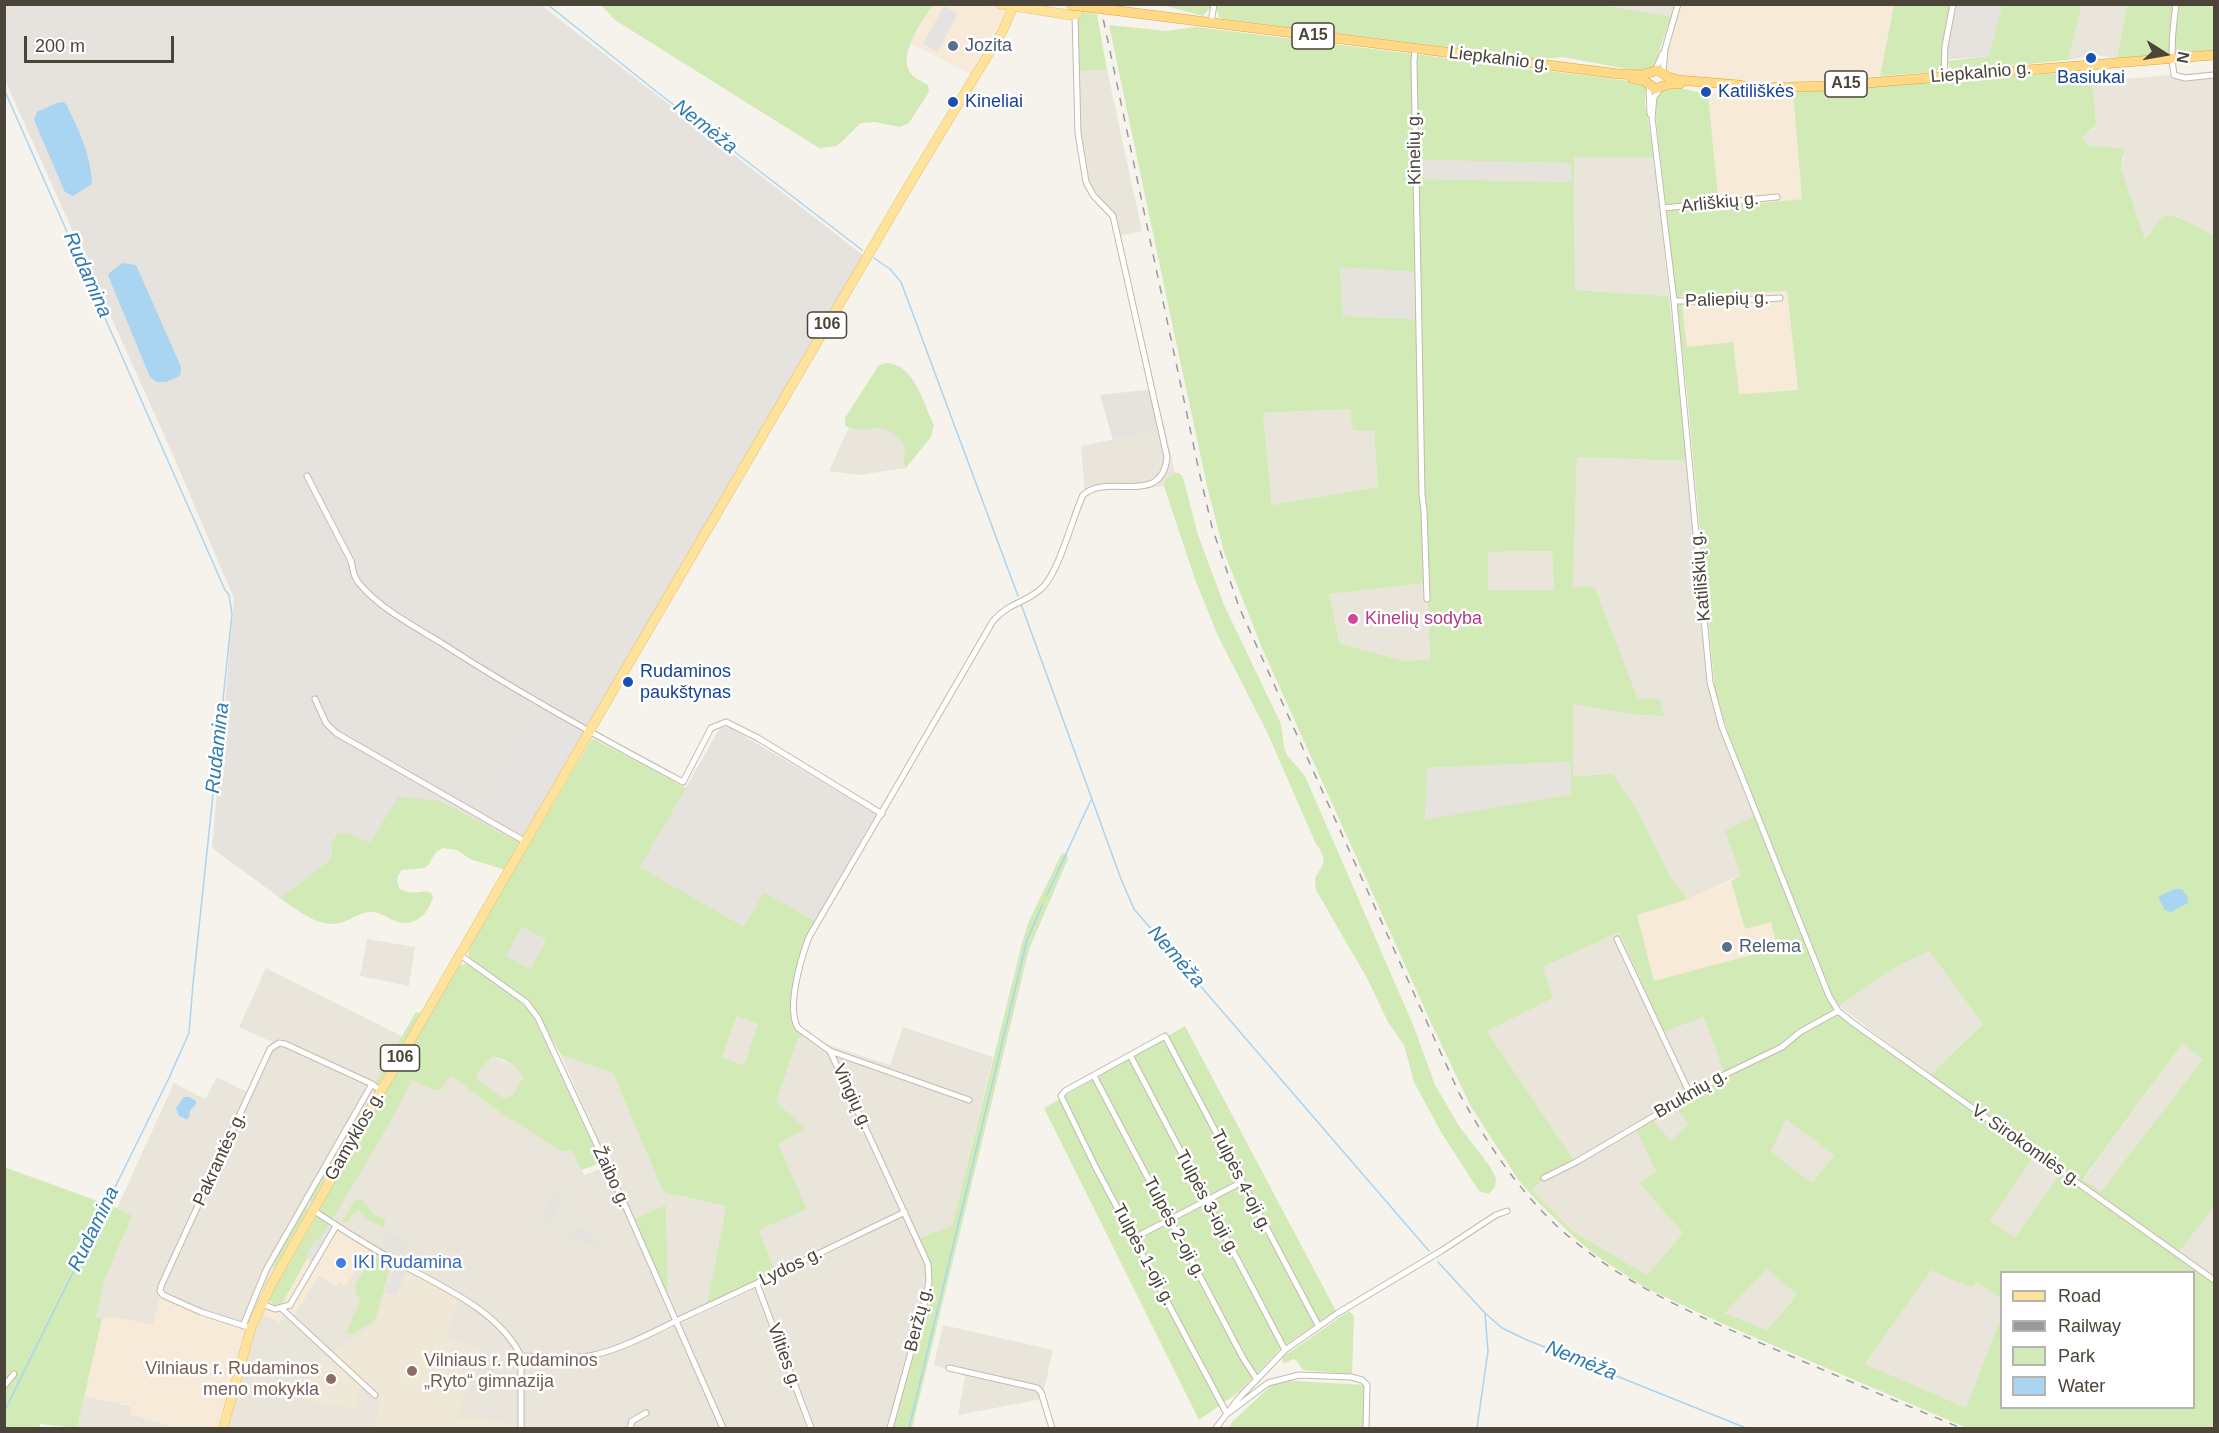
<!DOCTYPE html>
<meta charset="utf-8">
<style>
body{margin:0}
#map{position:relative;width:2219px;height:1433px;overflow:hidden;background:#f6f3ec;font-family:Arial,sans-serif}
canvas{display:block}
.frame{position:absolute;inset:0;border:6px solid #4b4439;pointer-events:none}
.legend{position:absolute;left:2000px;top:1271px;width:195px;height:138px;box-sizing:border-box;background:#fff;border:2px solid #b7b4b0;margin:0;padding:8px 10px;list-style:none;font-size:18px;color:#4b4439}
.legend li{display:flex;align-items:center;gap:12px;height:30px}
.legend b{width:30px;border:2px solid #b7b4b0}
.north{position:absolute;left:2135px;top:24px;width:60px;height:60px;-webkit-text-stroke:4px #fff;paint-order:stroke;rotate:101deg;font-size:16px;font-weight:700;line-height:24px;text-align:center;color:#4b4439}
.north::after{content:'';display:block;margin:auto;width:21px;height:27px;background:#4b4439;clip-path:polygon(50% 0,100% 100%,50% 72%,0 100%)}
.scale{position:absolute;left:24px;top:36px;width:150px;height:27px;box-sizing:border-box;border:3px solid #4b4439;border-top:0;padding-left:8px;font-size:18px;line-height:21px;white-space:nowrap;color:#4b4439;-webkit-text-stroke:4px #fff;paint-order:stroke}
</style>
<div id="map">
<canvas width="2219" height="1433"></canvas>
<div class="frame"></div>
<ul class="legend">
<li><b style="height:8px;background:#ffe39c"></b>Road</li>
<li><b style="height:8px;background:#9a9a9a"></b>Railway</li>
<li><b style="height:16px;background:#d2eab5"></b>Park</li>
<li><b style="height:16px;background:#a9d4f2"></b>Water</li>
</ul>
<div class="north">N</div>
<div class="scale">200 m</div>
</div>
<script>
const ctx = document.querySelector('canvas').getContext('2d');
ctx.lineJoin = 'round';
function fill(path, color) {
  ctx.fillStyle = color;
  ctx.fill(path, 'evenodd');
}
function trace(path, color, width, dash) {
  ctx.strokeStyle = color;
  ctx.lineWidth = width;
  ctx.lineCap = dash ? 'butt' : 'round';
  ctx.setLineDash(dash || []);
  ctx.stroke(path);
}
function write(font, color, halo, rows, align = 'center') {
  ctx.font = font + ' Arial,sans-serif';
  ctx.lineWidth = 5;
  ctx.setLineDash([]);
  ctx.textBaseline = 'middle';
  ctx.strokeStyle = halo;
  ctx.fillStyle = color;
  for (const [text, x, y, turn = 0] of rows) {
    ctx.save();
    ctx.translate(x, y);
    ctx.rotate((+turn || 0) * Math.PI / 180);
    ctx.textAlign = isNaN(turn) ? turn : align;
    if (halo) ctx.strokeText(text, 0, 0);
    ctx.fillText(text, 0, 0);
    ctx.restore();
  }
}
const residential = new Path2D(`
 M1595 5H1675L1671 17Z
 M2082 5H2127L2117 58 2096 55 2068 60Z
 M1107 70 1142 231 1120 236 1116 221 1088 183 1079 133 1078 71Z
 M2214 71V236L2176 216 2153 230 2145 239 2121 168 2124 157 2122 148 2090 146 2083 139 2085 134 2095 128 2096 123 2091 89 2093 82Z
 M1574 157H1654L1669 296 1575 290Z
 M1350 409 1374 430 1378 487 1272 505 1263 413Z
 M849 427 886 428 893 432 905 447 903 461 906 468 858 475 829 471Z
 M1165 429 1175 473 1166 480 1164 486 1149 488 1094 490 1085 495 1081 446Z
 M1577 457 1687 461 1708 683 1755 816 1741 875 1688 899 1672 879 1636 808 1613 774 1573 776V704L1637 715 1664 716 1638 699 1595 587H1573Z
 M1552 551 1554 590H1488L1487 552Z
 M1427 583 1430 659 1404 661 1342 644 1339 641 1329 594Z
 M1619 932 1664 1032 1704 1017 1726 1078 1675 1107 1689 1124 1671 1141 1656 1171 1639 1183 1683 1233 1647 1275 1574 1232 1532 1190 1549 1174 1573 1159 1487 1031 1553 998 1543 967Z
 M367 939 415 947 409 986 360 976Z
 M1929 951 1983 1024 1930 1075 1839 1006 1892 969Z
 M266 968 407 1039 276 1266 260 1295 246 1330 160 1297 153 1325 113 1317 102 1319 96 1317 105 1279 131 1217 117 1208 174 1083 205 1099 217 1077 247 1092 272 1042 239 1027Z
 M737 1016 759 1023 744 1065 722 1057Z
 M903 1027 993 1057 952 1227 920 1238 929 1258 931 1281 893 1428H225L252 1336 261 1314 280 1322 283 1315 291 1320 319 1275 336 1286 339 1282 329 1224 388 1126 411 1079 433 1090H441L448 1079 453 1077 502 1114 561 1151 567 1152 571 1149 584 1175 605 1167 671 1318V1321L644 1335 663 1332 777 1278 759 1230 807 1209 777 1144 776 1102 798 1037 811 1036 832 1046 890 1065Z
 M2182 1044 2203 1059 2101 1193 2083 1180Z
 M561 1055 613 1073 663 1192 726 1206 707 1304 678 1318 668 1294 666 1205 633 1219Z
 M492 1057 511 1064 522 1073 523 1077 513 1095 506 1098 500 1096 477 1079V1073Z
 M1786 1118 1834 1155 1812 1183 1771 1152Z
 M2034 1156 2060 1174 2015 1237 1990 1221Z
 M2214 1207V1277L2179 1252Z
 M1767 1269 1797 1295 1767 1330 1725 1313Z
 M1931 1269 1972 1288 1977 1281 2001 1299V1317L1966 1409 1865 1364Z
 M943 1325 1053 1350 1042 1399 958 1415 965 1376 934 1365Z
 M84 1396 131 1406 130 1414 178 1428H77Z`);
const commercial = new Path2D(`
 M933 5H975L999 8 1004 11 1003 17 970 74 910 43Z
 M1681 5H1894L1880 76 1811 81H1734L1675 76 1665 71 1667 52Z
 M1730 91 1793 92 1802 199 1719 207 1708 94Z
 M1787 291 1798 390 1739 394 1687 347 1681 296Z
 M1731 881 1745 929 1771 922 1777 948 1654 981 1637 915 1688 899Z
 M329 1224 370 1248 346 1286 339 1282 336 1286 319 1276 291 1320 283 1315 280 1322 261 1314 268 1299 281 1304 308 1257 307 1253Z
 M160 1296 246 1330 217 1428H178L130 1414 131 1405 84 1396 102 1319 113 1317 153 1325Z`);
const industrial = new Path2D(`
 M4 5H541L864 256 521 843 440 801 370 842 347 833 332 842 331 859 280 898 212 848 234 599 173 455 5 80Z
 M1951 5H2002L1989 56 1942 60Z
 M1423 160 1571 163V182L1423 179Z
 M1340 266 1414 272 1415 319 1343 316Z
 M1154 389 1165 429 1113 440 1100 395Z
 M724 727H729L876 814 815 921 764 892 745 928 640 867 720 728Z
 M1570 762 1571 794 1425 821 1427 768Z
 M522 927 546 940 530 969 506 956Z`);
const education = new Path2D(`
 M394 1263 458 1299 445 1338 481 1347 456 1417 518 1424V1428H375L380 1396 332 1352 376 1323Z
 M327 1356 361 1386 354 1409 307 1401 305 1392 312 1371 322 1356Z`);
const green = new Path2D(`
 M1595 4 1671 17 1654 66 1643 72 1563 57 1541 59 1224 19 1219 17 1217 10 1209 9 1203 16 1162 5Z
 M601 5H933C923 21 895 56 912 75 916 79 923 82 928 85L929 92 909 123 900 127 875 122 861 123 837 146 819 148 615 20Z
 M1894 5H1951L1941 66 1937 72 1880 76Z
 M2002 5H2082L2068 60 1957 71 1950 68 1947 61 1989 56Z
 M2127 5H2214V50L2117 58Z
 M1082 12 1097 14 1107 70 1078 71 1077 19Z
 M1109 25 1166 31 1196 27 1629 81 1641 83 1646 86 1645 104 1654 157H1574L1575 290 1669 296 1687 461 1577 457 1573 587H1595L1638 699H1660L1664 716 1637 715 1573 704V776L1613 774 1636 808 1672 879 1688 899 1637 915 1654 981 1777 948 1771 922 1745 929 1731 881 1741 875 1725 831 1755 816 1831 1004 1874 1040 2034 1156 1990 1221 2015 1237 2060 1174 2214 1283V1428H1967L1721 1323 1644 1287 1594 1254 1573 1236 1540 1204 1519 1181 1470 1105 1428 1016 1262 648 1224 552 1208 490 1172 323ZM1423 160 1571 163V182L1424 179ZM1340 267 1414 272 1415 319 1343 316ZM1350 409 1353 430 1374 431 1378 487 1272 505 1263 413ZM1552 551 1554 590H1488V552ZM1427 583 1430 659 1404 661 1342 644 1339 641 1329 594ZM1570 762 1571 794 1425 820 1427 768ZM1619 932 1664 1032 1704 1017 1726 1078 1675 1107 1689 1124 1671 1141 1652 1120 1637 1131 1656 1171 1639 1183 1683 1233 1647 1275 1574 1232 1532 1190 1549 1174 1573 1159 1487 1031 1553 998 1543 967ZM1786 1119 1834 1155 1812 1183 1771 1152ZM1767 1269 1797 1295 1767 1330 1725 1313ZM1931 1270 1972 1288 1977 1282 2001 1299 2002 1272H2194V1408H2002L2001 1317 1966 1408 1865 1364Z
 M2087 71C2095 86 2094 106 2096 123L2095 127 2085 134 2083 139 2090 146 2122 148 2124 150 2121 168 2145 239C2151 233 2156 223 2163 217 2172 210 2204 231 2214 236V1207L2179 1252 1930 1075 1983 1024 1929 951 1892 969 1839 1006 1832 995 1735 755 1715 692 1687 393 1655 110 1657 96C1672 80 1691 93 1708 94L1719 207 1802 199 1793 92ZM1787 291 1798 390 1739 394 1733 342 1687 347 1681 296ZM2182 1044 2203 1059 2101 1192 2083 1179Z
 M887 363C915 365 923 403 934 425L931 437 906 468 903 461 905 447C883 415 872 436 845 426V418L879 365Z
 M1175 473H1179L1183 477 1198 535 1224 605 1281 724 1284 747 1287 755 1305 776 1414 1027 1435 1085 1459 1126 1489 1165 1496 1178 1495 1187 1489 1194 1479 1191 1441 1132 1414 1082 1404 1045 1388 1022 1367 978 1316 890 1315 878C1326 860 1327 860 1315 842L1267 732 1218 636 1196 582 1164 486 1165 480Z
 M594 739 686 788 640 867 744 927 764 892 815 921 802 950 791 1009 793 1024 804 1037 798 1038 776 1102 805 1129 778 1144 807 1209 759 1230 776 1274 707 1304 726 1206 663 1192 613 1073 561 1055 532 1004 470 959 468 954 469 947 591 740ZM522 927 546 940 530 969 506 956ZM737 1016 758 1024 744 1065 722 1057Z
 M399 797 440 801 521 843 506 870 470 859 457 850 443 848 436 852 429 864 425 868 402 870C396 877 396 881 400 889 416 897 421 888 431 893L433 897C428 915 414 928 395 921 387 917 379 911 369 912 360 913 352 919 343 922 321 930 297 910 280 898L331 859 332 842 338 834 347 833 370 842Z
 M1064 853 1068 856V859L1029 949 912 1428H893L931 1281 929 1258 920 1238 952 1226 1023 939 1029 921 1061 855Z
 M467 964C490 979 516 994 533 1016L599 1158V1164L581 1170 571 1149 567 1152 561 1151 502 1114 453 1077 448 1079 441 1090H433L412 1080 388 1126 332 1220 320 1211V1205L451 978 460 965ZM492 1057C504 1058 518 1066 523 1077L513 1095 506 1098 500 1096 477 1079V1073Z
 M416 1012 421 1014 377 1087 375 1083Z
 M1185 1026 1336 1311 1281 1348 1239 1392 1199 1420 1044 1108Z
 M342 1143 334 1164 312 1202 309 1201V1198L337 1147Z
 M4 1167 117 1208 132 1216 105 1279 96 1317 102 1319 77 1428 40 1424 39 1428H5Z
 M355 1199 362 1200 374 1215 385 1219 384 1227 371 1222 359 1211 352 1214 348 1222H342Z
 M666 1205 668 1294 633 1219Z
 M306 1207 308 1210 276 1266H273V1262Z
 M316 1216 329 1224 319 1241 316 1239 307 1253 308 1257 284 1300 281 1304 274 1305 268 1299Z
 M377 1254 391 1263 375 1320 351 1335 346 1332 361 1300 355 1293 356 1284 373 1255Z
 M1349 1311 1354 1316 1352 1373 1350 1374 1303 1370 1296 1360 1293 1359 1285 1363 1282 1362 1283 1357Z
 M1277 1380 1365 1385V1428H1229L1232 1422Z`);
const parking = new Path2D(`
 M944 6 958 14 937 52 923 44Z
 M548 715 579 733 521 831 490 813Z
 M555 1193 564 1198 551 1224 542 1218Z
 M328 1226 334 1230 311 1269 307 1253 316 1239 319 1240Z
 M575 1226 600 1240 593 1248 570 1235Z
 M389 1233 409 1244 403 1254 383 1243Z
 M397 1262 408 1268 395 1296 385 1292Z`);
const water = new Path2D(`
 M63 102 66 104C79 130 91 155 92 184L73 196 65 192 34 120 37 112 57 103Z
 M122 263 136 265 181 367 180 376 166 382H157L150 377 110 280 108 274Z
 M2175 889H2182L2187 896 2188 903 2171 912 2165 910 2158 897Z
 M184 1097H189L196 1101 195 1106 190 1110 189 1118 186 1119 179 1116 176 1108Z`);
const stream = new Path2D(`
 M547 4 657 92 862 250
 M4 89 225 590 229 595 232 614 193 984 189 1033 169 1078 4 1412
 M874 258 890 269 901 282 1018 596
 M1021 604 1121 879 1134 909 1429 1251
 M1047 895 1091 800
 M1438 1262 1485 1313 1502 1328 1527 1340 1746 1428
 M909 1428 1027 940 1042 906
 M1477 1428 1488 1351 1485 1314`);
const minor = new Path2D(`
 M2176 4C2173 29 2170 51 2174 75L2185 78 2214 75
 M1211 23 1214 4
 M1415 48 1414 62 1422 494 1424 511 1427 599
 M1655 71 1663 53
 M1663 72 1665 49 1678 4
 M1944 76 1945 46 1953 4
 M1649 85 1650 114
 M1660 89 1654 97 1652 118 1674 301 1710 682 1722 727 1829 996 1838 1011 1853 1023 2214 1280
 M1663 208 1777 197
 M1674 301H1729L1780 298
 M307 476 351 561C353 568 353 576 358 582 379 608 412 625 440 642 518 693 600 738 683 782L711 728 726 722 758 738 882 814
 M315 699 326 723 336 733 526 842
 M1617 939 1690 1094
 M460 955 526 1002 538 1018 628 1212 723 1428
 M830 1051 928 1264 929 1281 926 1298 890 1428
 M1130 1055 1285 1350
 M1094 1076 1243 1358 1256 1378
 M969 1100 830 1051 798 1028C786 1008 801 958 809 937L993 621C1009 602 1029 602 1043 587 1060 569 1072 519 1083 495 1109 472 1162 508 1167 457L1113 216 1093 195 1086 182 1078 133 1075 15
 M1544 1178 1576 1162 1724 1075 1782 1047 1800 1032 1838 1011
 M313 1210C341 1229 370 1247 399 1263 442 1287 498 1310 521 1356
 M1134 1238 1242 1182
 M757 1284 811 1428
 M262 1304 275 1309 290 1305 336 1226
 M282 1309 375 1395
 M1318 1325 1165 1036 1065 1091 1061 1096 1096 1168 1227 1414 1268 1383 1299 1375 1351 1377 1362 1380 1367 1385 1366 1428
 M243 1326 266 1270 372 1084
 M251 1328 201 1312 163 1295 160 1291 161 1286 270 1049 279 1043 285 1044 372 1084 381 1091
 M949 1368 1037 1388 1041 1392 1052 1428
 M4 1386 14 1374
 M521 1428V1356C545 1357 570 1360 594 1355 626 1348 660 1328 691 1314 763 1281 834 1246 905 1212
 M630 1428 632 1421 646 1413
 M1216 1428 1238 1399 1285 1350 1338 1313 1441 1251 1496 1215 1507 1211`);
const primary = new Path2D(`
 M1000 4 1070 15 1077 14 1081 4
 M223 1428 251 1328 271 1285 381 1091 618 682 908 187 1003 30 1013 7`);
const trunk = new Path2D(`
 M1111 10 1619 74 1641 75 1658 70 1668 77 1678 80 1739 85 1748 87
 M1632 78 1645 81 1655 89 1669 84H1680
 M1744 88 1829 86 2214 55`);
const rail = new Path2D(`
 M1100 4 1199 471 1212 527 1239 607 1459 1093C1487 1143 1517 1189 1559 1228 1621 1284 1696 1315 1772 1348 1835 1375 1898 1402 1961 1428`);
const trunkBridge = new Path2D(`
 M1070 5 1111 10`);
const markers = [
 [953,46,6,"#5c6f8a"],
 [2091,58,6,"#1a4fb4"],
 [1706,92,6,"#1a4fb4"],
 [953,102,6,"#1a4fb4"],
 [1353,619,6,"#d1479c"],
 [628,682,6,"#1a4fb4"],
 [1727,947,6,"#5c6f8a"],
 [341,1263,6,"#3f7fe0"],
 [412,1371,6,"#8d6e63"],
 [331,1379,6,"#8d6e63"]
];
const shields = [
 [1313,36,42],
 [1846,84,42],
 [827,325,39],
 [400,1058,39]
];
const shieldNames = [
 ["A15",1313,36],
 ["A15",1846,84],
 ["106",827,325],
 ["106",400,1058]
];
const serviceNames = [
 ["Jozita",965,46],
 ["Relema",1739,947]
];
const streetNames = [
 ["Liepkalnio g.",1499,59,7],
 ["Liepkalnio g.",1981,73,-5],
 ["Kinelių g.",1415,148,-91],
 ["Arliškių g.",1720,203,-6],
 ["Paliepių g.",1727,300,-2],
 ["Katiliškių g.",1701,576,-95],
 ["Bruknių g.",1691,1094,-30],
 ["Vingių g.",852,1097,65],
 ["Gamyklos g.",355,1136,-60],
 ["V. Sirokomlės g.",2026,1146,35],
 ["Pakrantės g.",220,1159,-65],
 ["Žaibo g.",611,1177,65],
 ["Tulpės 4-oji g.",1241,1181,63],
 ["Tulpės 3-ioji g.",1207,1203,62],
 ["Tulpės 2-oji g.",1174,1228,62],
 ["Tulpės 1-oji g.",1143,1255,62],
 ["Lydos g.",791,1267,-26],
 ["Beržų g.",919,1319,-76],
 ["Vilties g.",784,1356,70]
];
const transitNames = [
 ["Basiukai",2091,78,"center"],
 ["Katiliškės",1718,92],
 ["Kineliai",965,102],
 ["Rudaminos",640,672],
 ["paukštynas",640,693]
];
const hotelNames = [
 ["Kinelių sodyba",1365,619]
];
const shopNames = [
 ["IKI Rudamina",353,1263]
];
const educationNames = [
 ["Vilniaus r. Rudaminos",424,1361],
 ["„Ryto“ gimnazija",424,1382],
 ["Vilniaus r. Rudaminos",319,1369,"right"],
 ["meno mokykla",319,1390,"right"]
];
const waterNames = [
 ["Nemėža",705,127,38],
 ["Rudamina",87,275,66],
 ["Rudamina",218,748,-84],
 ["Nemėža",1176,957,49],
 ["Rudamina",94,1229,-64],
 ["Nemėža",1581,1361,22]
];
fill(residential, '#eae5da');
fill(commercial, '#f7ead8');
fill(industrial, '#e6e2dd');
fill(education, '#efe8d6');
fill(green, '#d2eab5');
fill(parking, '#e5e3e0');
fill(water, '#a9d4f2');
trace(stream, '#a9d4f2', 1.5);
trace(minor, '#c2bbae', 7);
trace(primary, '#e6c16a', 10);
trace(trunk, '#e0a43c', 10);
trace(minor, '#fff', 5);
trace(primary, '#ffe39c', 9);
trace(trunk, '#ffd985', 9);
trace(rail, '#9a9a9a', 1.5, [8, 8]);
trace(trunkBridge, '#e0a43c', 10, []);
trace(trunkBridge, '#ffd985', 9);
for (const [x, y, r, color] of markers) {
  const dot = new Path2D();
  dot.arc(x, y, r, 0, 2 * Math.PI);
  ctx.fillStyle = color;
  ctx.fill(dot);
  trace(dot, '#fff', 2);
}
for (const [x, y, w] of shields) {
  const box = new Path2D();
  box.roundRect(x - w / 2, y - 13, w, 26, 4.5);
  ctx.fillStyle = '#fff';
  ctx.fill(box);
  trace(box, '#4b4439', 1.5);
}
write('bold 16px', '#4b4439', null, shieldNames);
write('18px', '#4e5e75', '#fff', serviceNames, 'left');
write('18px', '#4b4439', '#fff', streetNames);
write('18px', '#164399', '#fff', transitNames, 'left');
write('18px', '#b23c85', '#fff', hotelNames, 'left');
write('18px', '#366cbe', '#fff', shopNames, 'left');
write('18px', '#785e54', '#fff', educationNames, 'left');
write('italic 20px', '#2e7ab2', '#fff', waterNames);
</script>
